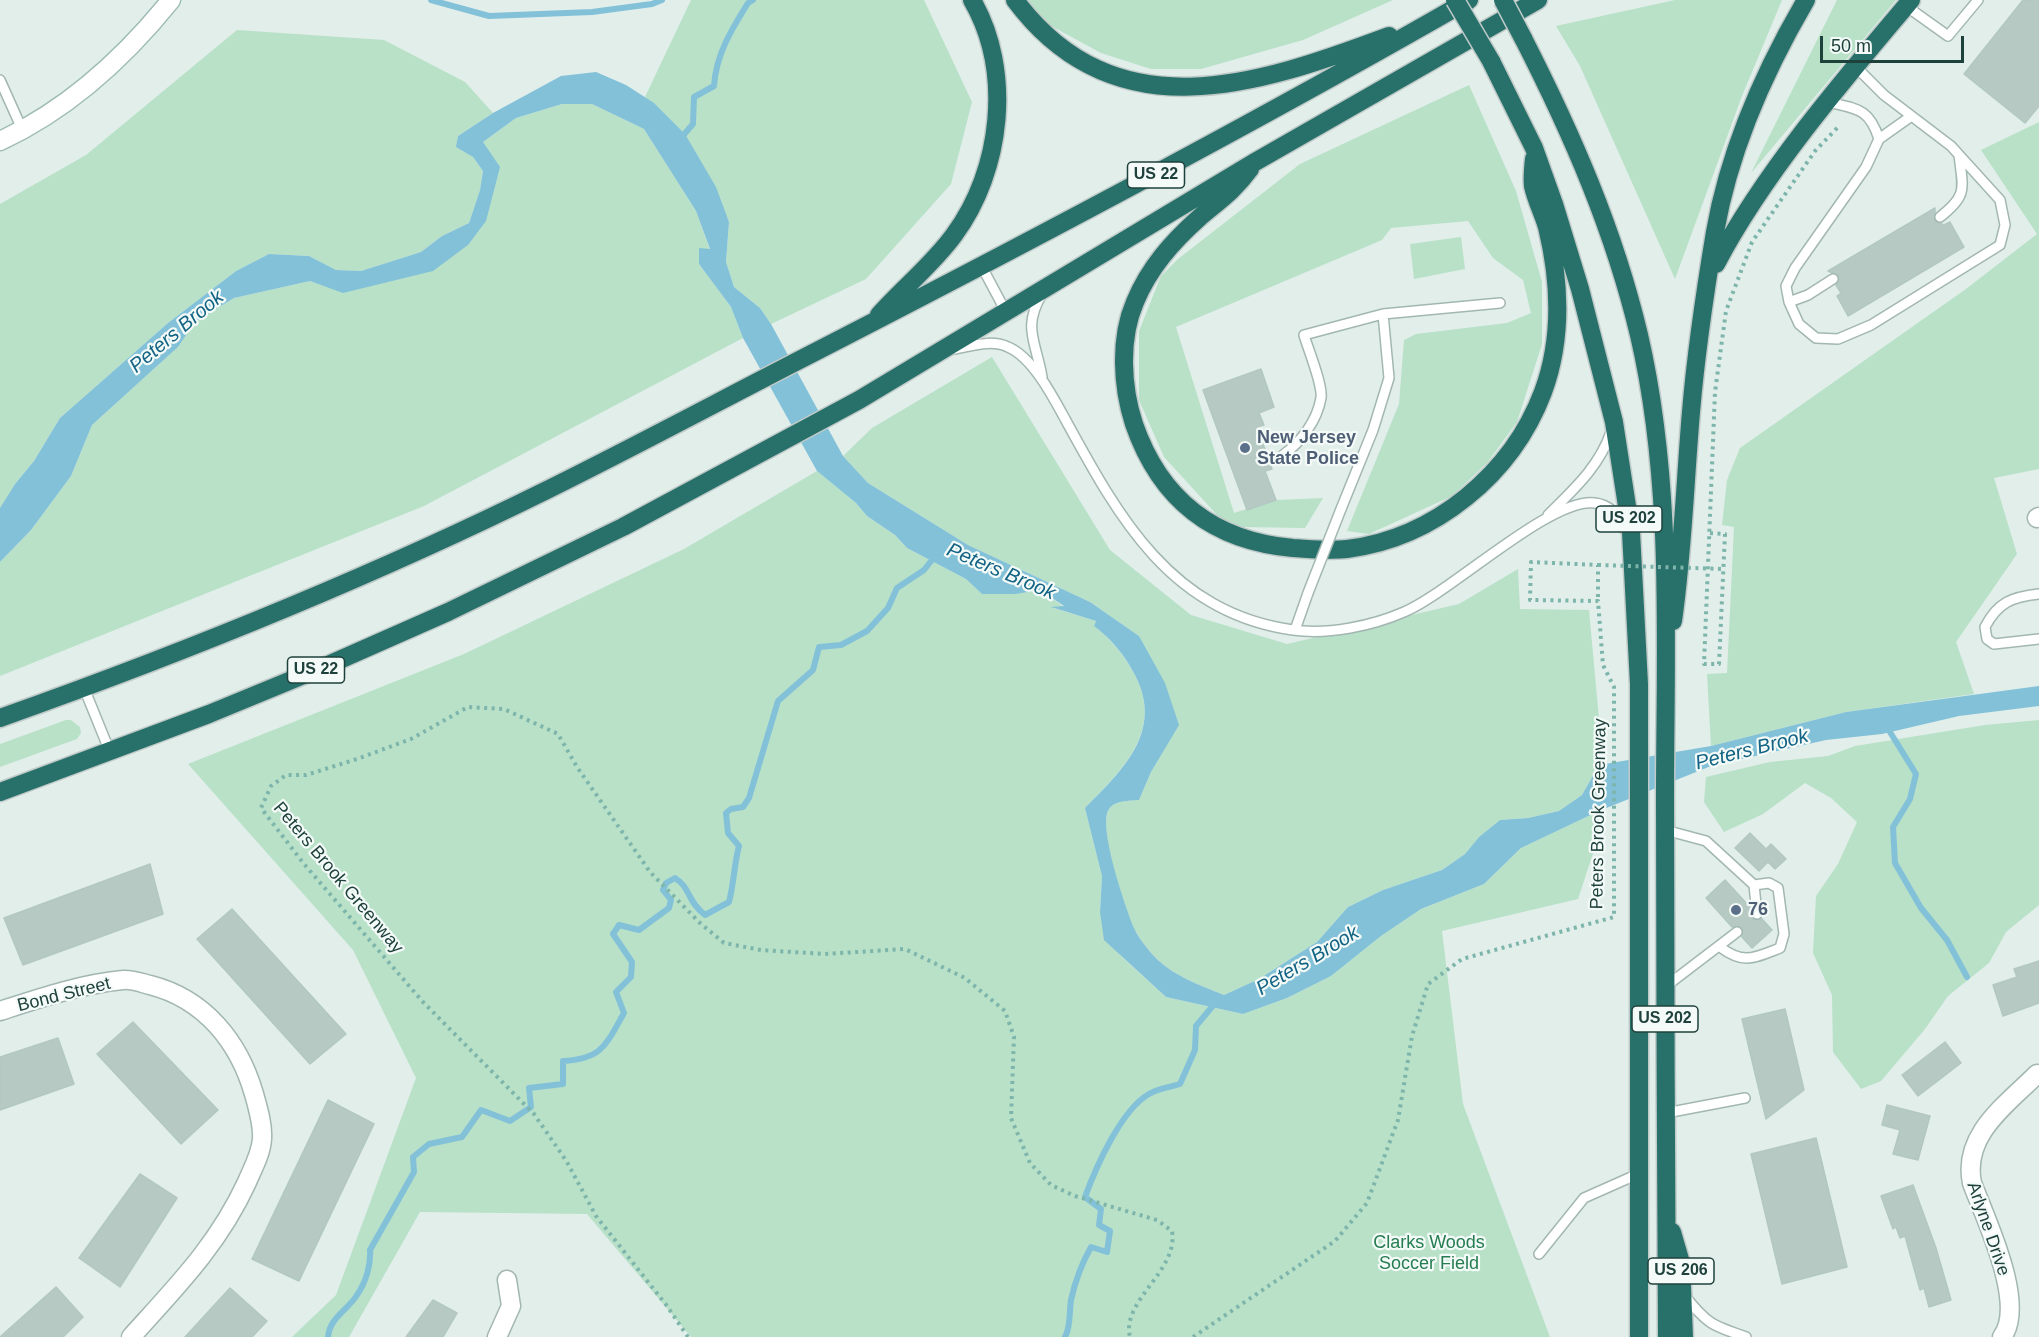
<!DOCTYPE html>
<style>
body{margin:0}
#map{position:relative;width:2039px;height:1337px;overflow:hidden;background:#e1eeea;font-family:Arial,sans-serif}
canvas{display:block}
.scale{position:absolute;left:1820px;top:36px;width:144px;height:27px;box-sizing:border-box;border:3px solid #1f413c;border-top:0;padding-left:8px;font-size:18px;line-height:21px;white-space:nowrap;color:#1f413c;-webkit-text-stroke:4px #f3faf7;paint-order:stroke}
</style>
<div id="map">
<canvas width="2039" height="1337"></canvas>
<div class="scale">50 m</div>
</div>
<script>
const ctx = document.querySelector('canvas').getContext('2d');
ctx.lineJoin = 'round';
function fill(path, color) {
  ctx.fillStyle = color;
  ctx.fill(path, 'evenodd');
}
function trace(path, color, width, dash) {
  ctx.strokeStyle = color;
  ctx.lineWidth = width;
  ctx.lineCap = dash ? 'butt' : 'round';
  ctx.setLineDash(dash || []);
  ctx.stroke(path);
}
function write(font, color, halo, rows, align = 'center') {
  ctx.font = font + ' Arial,sans-serif';
  ctx.lineWidth = 4.5;
  ctx.setLineDash([]);
  ctx.textBaseline = 'middle';
  ctx.strokeStyle = halo;
  ctx.fillStyle = color;
  for (const [text, x, y, turn = 0] of rows) {
    ctx.save();
    ctx.translate(x, y);
    ctx.rotate((+turn || 0) * Math.PI / 180);
    ctx.textAlign = isNaN(turn) ? turn : align;
    if (halo) ctx.strokeText(text, 0, 0);
    ctx.fillText(text, 0, 0);
    ctx.restore();
  }
}
const green = new Path2D(`
 M691 0H924L972 102 951 184 866 279 771 324 760 308 734 287 726 262 729 222 685 134 645 97Z
 M1028 0H1393L1303 40 1201 69H1151L1101 53 1044 22Z
 M1675 0H1782L1742 96 1675 279 1580 66 1556 26Z
 M1837 0H1896L1751 173Z
 M237 30 384 40 465 82 493 113 458 136 457 147 473 157 483 171 480 190 469 223 442 236 421 252 361 271 336 270 309 256 269 254 236 271 168 323 60 418 34 461 15 484 0 508V204L86 155Z
 M1469 85 1516 191 1542 282V344L1517 422 1487 463 1452 496 1369 534 1347 531 1399 404 1404 340 1416 334 1507 323 1531 313 1523 280 1493 258 1468 221 1391 228 1382 240 1176 327 1234 513 1276 500 1323 498 1305 528 1242 527 1219 517 1164 457 1139 400V331L1161 276 1178 259 1300 164Z
 M562 104H592L644 129 696 211 710 250 699 264 731 307 743 338 424 506 0 676V562L31 530 71 476 92 425 178 347 195 322 234 298 310 281 343 292 486 221 483 142 516 118Z
 M2039 122V469L1994 478 2017 554 1956 642 1974 694 1846 712 1711 746 1707 674 1727 673 1734 527 1722 525 1727 480 1740 448 1966 289 2037 234 1981 150Z
 M1461 237 1465 269 1414 279 1410 244Z
 M992 357 1110 550 1191 615 1287 644 1459 604 1518 569 1520 609 1589 610 1599 719V765L1582 795 1559 811 1528 818 1500 820 1479 837 1465 854 1442 870 1383 890 1348 907 1317 942 1259 979 1224 995C1199 985 1171 975 1153 955 1147 948 1140 940 1136 932 1125 915 1097 825 1109 809 1115 800 1129 801 1139 800L1151 772 1178 725 1139 636 1090 602 968 545 868 483 843 456 872 428Z
 M817 471 856 503 867 516 895 535 907 548 966 579 982 594H1016L1040 590 1064 607 1053 608 1096 621 1094 626C1112 640 1124 655 1135 675 1164 731 1122 770 1085 808L1102 876 1100 912 1122 957 1166 997 1243 1014 1287 998 1331 976 1381 936 1421 909 1484 884 1521 848 1599 811V835L1578 899 1442 931 1463 1104 1550 1337H691L587 1214 420 1212 349 1337H292L336 1295 416 1078 353 950 188 764 464 654 684 549Z
 M66 720H71L80 727 81 733 77 739 0 767V744Z
 M2039 720V905L2006 932 1989 963 1948 996 1925 1029 1881 1081 1861 1089 1833 1052 1832 995 1813 953 1816 896 1838 864 1857 822 1831 798 1805 783 1763 814 1724 832 1704 802 1706 777 1770 762 1828 756 1855 746 1985 725Z`);
const water = new Path2D(`
 M596 72 626 85 654 103 685 134 716 187 729 222 726 262 734 287 760 308 771 324 843 456 868 483 968 545 1090 602 1139 636 1165 683 1179 725 1151 772 1139 800C1129 801 1115 800 1109 809 1097 825 1126 909 1134 928 1138 937 1146 947 1153 955 1171 975 1199 985 1224 995L1259 979 1317 942 1348 907 1383 890 1442 870 1465 854 1479 837 1500 820 1528 818 1559 811 1582 795 1599 765 1711 746 1846 712 2039 686V706L1959 716 1882 734 1826 740 1711 766 1599 811 1521 848 1484 884 1421 909 1381 936 1331 976 1287 998 1243 1014 1166 997 1104 940 1100 912 1102 876 1085 808C1123 770 1164 731 1135 675 1124 654 1112 640 1094 626L1096 621 1051 607 1064 606 1040 590 1016 594H982L966 579 907 548 895 535 867 516 856 503 817 471 743 338 731 307 699 264V248L710 249 696 211 644 129 592 104H562L516 118 483 142 500 167 486 221 468 245 433 271 343 293 310 281 234 298 195 322 178 347 92 425 71 476 31 530 0 562V508L15 484 34 461 60 418 168 323 236 271 269 254 309 256 336 270 361 271 421 252 442 236 469 223 480 190 483 171 473 157 456 147 458 136 493 113 561 76Z`);
const stream = new Path2D(`
 M431 0 489 16 592 12 652 4 662 0
 M680 139 693 124 694 97 714 86C716 54 732 29 748 3L753 0
 M1890 726V732L1916 774 1910 799 1893 827 1895 863 1921 908 1947 940 1967 977
 M328 1337C330 1317 347 1311 357 1295 366 1282 371 1265 370 1250L414 1172 413 1157 429 1144 462 1137 481 1110 510 1121 531 1107 529 1088 563 1084V1061C602 1059 606 1045 624 1013L616 992 631 977 632 962 613 934 619 925 639 930 669 908 671 900 663 890 666 883 675 878C691 888 686 900 705 915L729 902C734 883 734 865 739 846L728 833 726 813 731 809 743 807 749 798 778 701 813 670 819 647 841 645 867 631 888 608 897 588 924 570 935 556
 M1065 1337C1071 1326 1069 1313 1071 1300 1075 1282 1082 1263 1091 1247L1107 1252 1110 1231 1099 1225 1101 1209 1085 1197C1096 1167 1121 1110 1149 1094 1158 1088 1171 1087 1180 1084L1195 1050 1196 1026 1216 1002`);
const building = new Path2D(`
 M2023 0H2039V106L2025 123 1964 74Z
 M1935 208V221L1944 225 1950 222 1964 247 1848 316 1837 296 1841 293 1836 285 1839 276 1828 271Z
 M1261 369 1274 407 1259 413 1264 425 1257 427 1272 469 1265 471 1276 500 1247 510 1203 390Z
 M1750 833 1766 849 1771 844 1786 859 1775 869 1768 862 1759 871 1735 848Z
 M150 864 163 914 23 965 4 918Z
 M1725 880 1749 906 1752 918 1762 919 1772 930 1752 948 1742 937V927H1732L1706 898Z
 M232 909 346 1034 310 1064 197 939Z
 M2039 961V1003L2003 1016 1993 985 2017 977 2014 969Z
 M1785 1009 1804 1090 1766 1119 1742 1019Z
 M133 1022 218 1110 181 1144 97 1054Z
 M58 1038 74 1084 0 1110V1057Z
 M1945 1042 1961 1063 1918 1096 1902 1075Z
 M328 1100 374 1124 299 1281 252 1259Z
 M1887 1105 1930 1116 1918 1160 1893 1154 1900 1130 1882 1125Z
 M1816 1138 1847 1267 1782 1284 1751 1154Z
 M140 1174 177 1198 120 1287 79 1258Z
 M1913 1185 1936 1248 1951 1300 1929 1307 1924 1288 1920 1290 1905 1236 1900 1238 1896 1227 1893 1229 1881 1196Z
 M56 1287 83 1317 63 1337H0Z
 M230 1288 267 1321 252 1337H185Z
 M433 1300 457 1313 443 1337H406Z`);
const path = new Path2D(`
 M1710 533 1725 534 1719 664H1704L1715 392 1726 311 1752 242 1815 151 1839 126
 M688 1337 667 1306 596 1216 567 1162 534 1114 423 1002 304 864 261 808 271 786 286 775H306L357 759 411 739 468 707 504 709 558 734 577 767 650 872 700 923 724 943 761 950 825 954 905 949 965 978 1005 1011 1014 1037 1011 1118 1030 1163 1051 1185 1075 1196 1157 1220 1172 1231C1179 1271 1121 1300 1130 1337
 M1193 1337 1335 1241 1367 1203 1398 1120 1412 1036 1428 984 1462 959 1614 917V687L1603 665 1598 601 1530 600 1531 562 1598 565V601`);
const lane = new Path2D(`
 M1906 6 1948 36 1978 0
 M0 80 22 129
 M1828 102C1857 109 1869 108 1879 139L1866 167 1795 268 1786 286 1789 302 1799 324 1816 338 1838 339 1871 325 2000 245 2005 225 2000 200 1951 146 1884 95 1856 67
 M1879 139 1910 117
 M1940 217C1968 195 1963 189 1959 155
 M982 267 1006 312
 M1789 302 1808 295 1833 279
 M955 349C972 346 991 339 1008 347 1032 357 1052 395 1064 417 1118 516 1170 613 1293 630 1328 635 1372 626 1404 612 1450 593 1552 496 1595 503 1610 505 1619 516 1624 529
 M1042 377C1036 341 1022 328 1042 294
 M1283 455C1301 442 1317 421 1321 398 1323 385 1308 349 1304 335L1383 314
 M1341 509 1373 430 1389 378 1383 314 1500 303
 M1548 515C1574 489 1599 467 1611 432
 M2039 594C2012 597 1998 602 1985 627L1987 639 1994 644 2039 639
 M1295 630 1308 593
 M84 688 110 752
 M1665 830 1706 841 1754 885 1757 914
 M1720 947C1744 965 1754 958 1780 948L1784 934 1778 888 1769 883 1754 885
 M1665 987 1737 932
 M1666 1113 1745 1098
 M1539 1254 1584 1198 1638 1174
 M1685 1296C1707 1324 1713 1326 1746 1337`);
const street = new Path2D(`
 M2037 518 2039 517
 M0 1011C40 998 81 984 123 980 131 979 142 983 150 985 205 999 239 1042 254 1094 258 1108 263 1125 262 1139 261 1154 253 1168 247 1182 218 1245 177 1286 131 1337
 M497 1337 511 1306 507 1280
 M2002 1337C2027 1304 1985 1218 1972 1183 1962 1135 2006 1105 2037 1074`);
const secondary = new Path2D(`
 M0 141C67 110 125 57 171 0`);
const highway = new Path2D(`
 M1015 0C1115 134 1258 85 1389 36
 M1523 38C1572 134 1614 230 1639 335 1674 485 1665 645 1665 798 1664 978 1667 1157 1667 1337
 M1491 61 1534 148 1554 204 1580 289 1614 422 1631 532 1639 684V1337
 M1250 169C1233 192 1220 200 1200 217 1172 242 1149 268 1135 302 1119 339 1122 387 1134 424 1160 499 1213 541 1293 548 1311 549 1329 551 1347 549 1435 538 1512 474 1543 392 1563 338 1560 281 1547 227 1543 213 1536 200 1533 186 1532 178 1533 168 1534 159
 M1716 264C1763 174 1844 79 1911 0
 M879 315C903 288 933 264 954 235 1002 170 1013 71 972 0
 M1673 621C1683 551 1685 482 1691 412 1696 352 1705 292 1715 232 1729 152 1765 70 1806 0
 M0 718C186 652 369 578 547 490 638 445 727 397 817 351 1037 238 1255 123 1469 0
 M0 792 209 714 328 665 448 612 623 527 859 400 1255 162 1538 0
 M1672 1232 1681 1263 1684 1337`);
const pathBridge = new Path2D(`
 M1598 565 1724 569`);
const laneBridge = new Path2D(`
 M1308 593 1341 509`);
const highwayBridge = new Path2D(`
 M1455 0 1491 61
 M1503 0 1523 38`);
const markers = [
 [1245,448,6,"#5c6f8a"],
 [1736,910,6,"#5c6f8a"]
];
const shields = [
 [1156,175,57],
 [1629,519,66],
 [316,670,57],
 [1665,1019,66],
 [1681,1271,66]
];
const shieldNames = [
 ["US 22",1156,175],
 ["US 202",1629,519],
 ["US 22",316,670],
 ["US 202",1665,1019],
 ["US 206",1681,1271]
];
const serviceNames = [
 ["New Jersey",1257,438],
 ["State Police",1257,459],
 ["76",1748,910]
];
const streetNames = [
 ["Peters Brook Greenway",1599,814,-89],
 ["Peters Brook Greenway",338,878,50],
 ["Bond Street",64,995,-14],
 ["Arlyne Drive",1988,1229,71]
];
const parkNames = [
 ["Clarks Woods",1429,1243],
 ["Soccer Field",1429,1264]
];
const waterNames = [
 ["Peters Brook",177,332,-40],
 ["Peters Brook",1001,572,23],
 ["Peters Brook",1752,750,-14],
 ["Peters Brook",1308,961,-31]
];
fill(green, '#b8e1c8');
fill(water, '#83c1d9');
trace(stream, '#83c1d9', 6);
fill(building, '#b6c9c3');
trace(building, '#b3c8c2', 1.5);
trace(lane, '#a3b7b2', 12);
trace(street, '#a3b7b2', 21);
trace(secondary, '#9ebbb4', 21);
trace(highway, '#c0cac8', 21);
trace(path, '#7eb5ab', 4, [3, 4.5]);
trace(lane, '#fff', 9);
trace(street, '#fff', 18);
trace(secondary, '#fff', 18);
trace(highway, '#28716b', 18);
trace(laneBridge, '#a3b7b2', 12, []);
trace(highwayBridge, '#c0cac8', 21, []);
trace(pathBridge, '#7eb5ab', 4, [3, 4.5]);
trace(laneBridge, '#fff', 9);
trace(highwayBridge, '#28716b', 18);
for (const [x, y, r, color] of markers) {
  const dot = new Path2D();
  dot.arc(x, y, r, 0, 2 * Math.PI);
  ctx.fillStyle = color;
  ctx.fill(dot);
  trace(dot, '#f3faf7', 2);
}
for (const [x, y, w] of shields) {
  const box = new Path2D();
  box.roundRect(x - w / 2, y - 13, w, 26, 4.5);
  ctx.fillStyle = '#f3faf7';
  ctx.fill(box);
  trace(box, '#1f413c', 1.5);
}
write('bold 16px', '#1f413c', null, shieldNames);
write('bold 18px', '#4e5e75', '#f3faf7', serviceNames, 'left');
write('18px', '#1f413c', '#f3faf7', streetNames);
write('18px', '#257d51', '#f3faf7', parkNames);
write('italic 20px', '#126384', '#f3faf7', waterNames);
</script>
